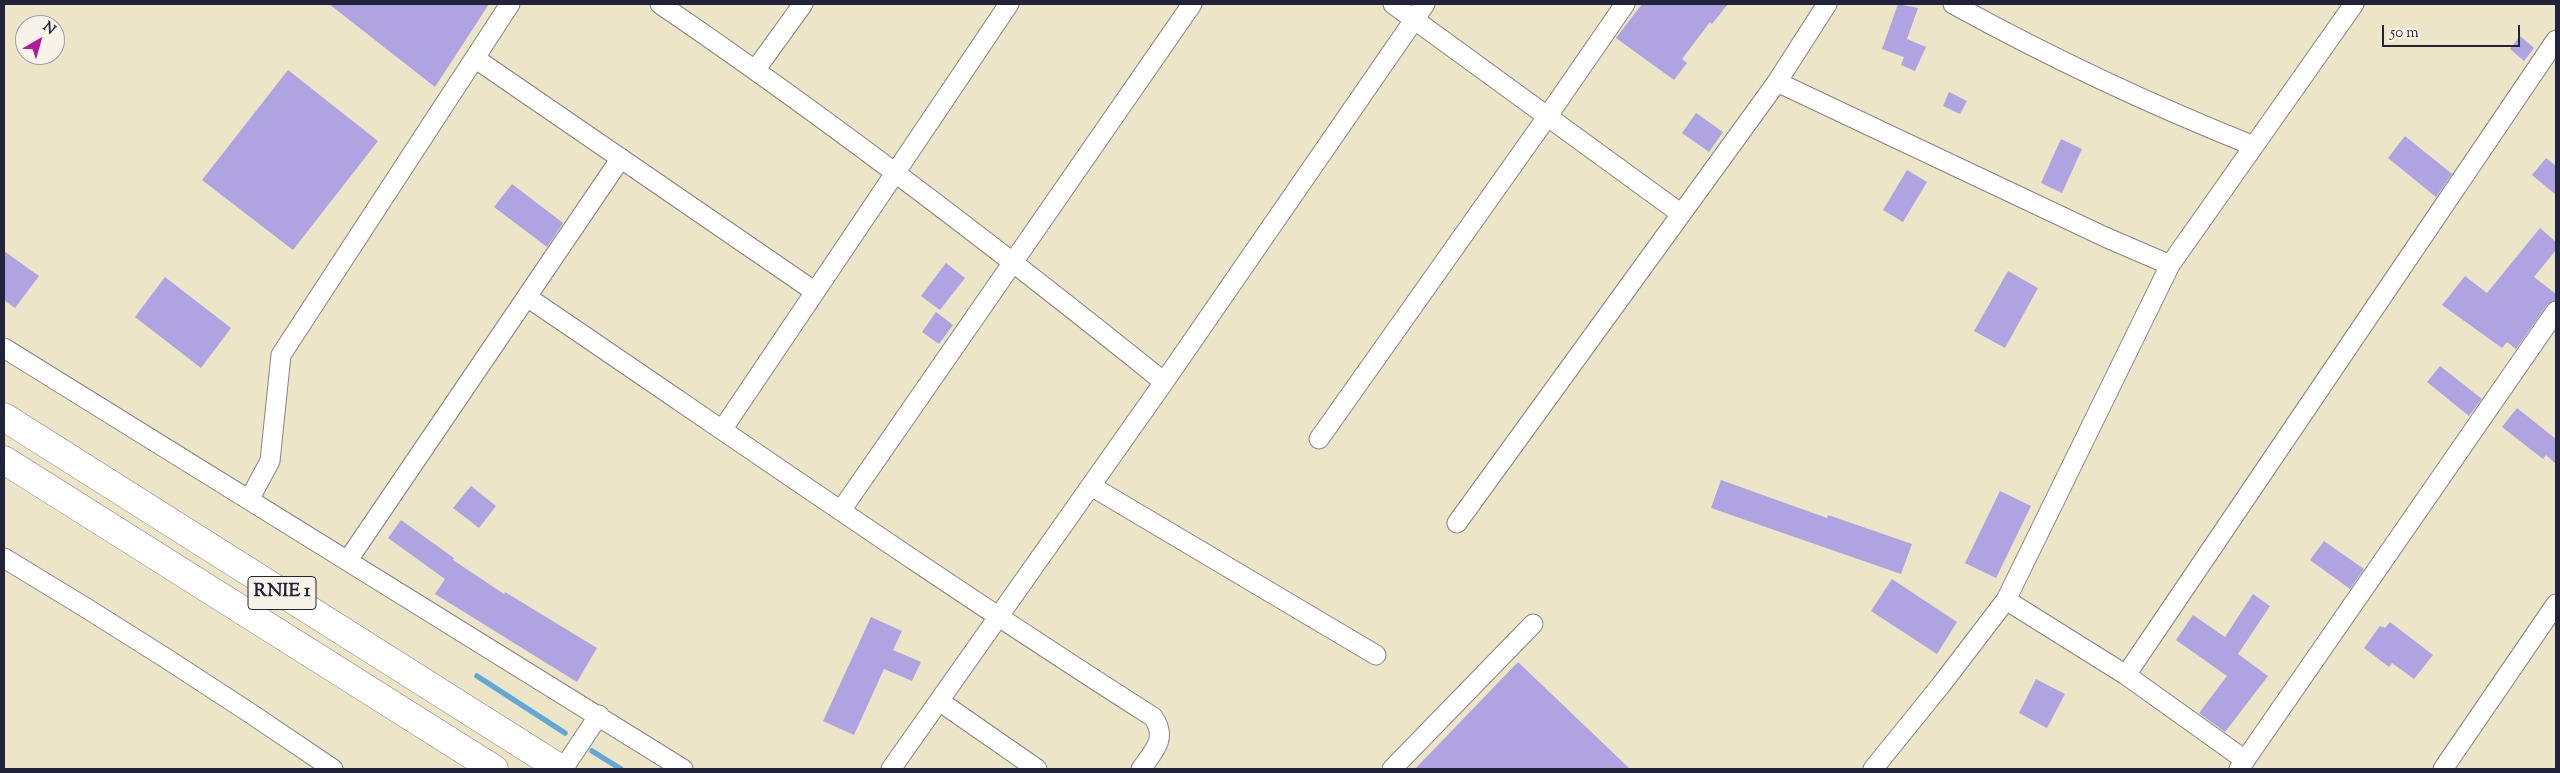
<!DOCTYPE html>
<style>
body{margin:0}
#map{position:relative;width:2560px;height:773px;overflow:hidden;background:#ece5c7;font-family:"Sorts Mill Goudy",serif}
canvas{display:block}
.frame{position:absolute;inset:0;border:5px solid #22223b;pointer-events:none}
.north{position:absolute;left:15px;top:15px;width:50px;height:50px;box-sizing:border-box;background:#f7f3e8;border:1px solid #a29fa3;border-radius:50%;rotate:38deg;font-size:14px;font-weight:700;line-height:20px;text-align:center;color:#22223b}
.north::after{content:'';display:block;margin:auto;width:18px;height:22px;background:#b5179e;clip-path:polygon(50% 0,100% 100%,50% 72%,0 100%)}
.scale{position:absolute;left:2382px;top:25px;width:138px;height:22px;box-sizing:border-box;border:2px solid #22223b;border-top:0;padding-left:6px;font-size:15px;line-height:18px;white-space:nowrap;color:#22223b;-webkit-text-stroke:4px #f7f3e8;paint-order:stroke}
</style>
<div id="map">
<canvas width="2560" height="773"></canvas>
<div class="frame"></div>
<div class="north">N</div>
<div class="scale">50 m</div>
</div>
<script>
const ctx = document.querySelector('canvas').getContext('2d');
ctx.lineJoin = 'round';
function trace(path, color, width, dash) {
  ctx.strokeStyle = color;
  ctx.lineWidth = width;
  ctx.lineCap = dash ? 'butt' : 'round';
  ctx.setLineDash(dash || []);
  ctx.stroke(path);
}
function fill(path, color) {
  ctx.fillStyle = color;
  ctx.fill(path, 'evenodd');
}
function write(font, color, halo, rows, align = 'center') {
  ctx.font = font + ' "Sorts Mill Goudy",serif';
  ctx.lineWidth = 4.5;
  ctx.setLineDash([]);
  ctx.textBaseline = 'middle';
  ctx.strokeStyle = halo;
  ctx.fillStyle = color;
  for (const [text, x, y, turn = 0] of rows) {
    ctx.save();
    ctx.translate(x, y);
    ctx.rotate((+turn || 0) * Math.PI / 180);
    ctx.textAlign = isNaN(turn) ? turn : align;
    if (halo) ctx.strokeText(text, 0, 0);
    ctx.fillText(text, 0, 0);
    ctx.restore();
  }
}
const stream = new Path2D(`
 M477 676 565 733
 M592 751 621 769`);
const building = new Path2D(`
 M329 4H489L435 87Z
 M1642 4H1728L1712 24 1710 22 1682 59 1687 63 1674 80 1616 38Z
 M1898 4 1918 8 1907 39 1926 47 1915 71 1901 65 1904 57 1882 49Z
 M2520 36 2534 48 2524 61 2510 49Z
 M288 70 378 141 293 250 202 180Z
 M1949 92 1967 101 1960 114 1943 106Z
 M1696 113 1723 132 1709 152 1682 133Z
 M2405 136 2452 174 2436 197 2388 158Z
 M2061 139 2082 149 2062 193 2041 183Z
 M2546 158 2556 166V195L2532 175Z
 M1907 170 1927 182 1903 222 1883 210Z
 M512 184 563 223 547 247 494 207Z
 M2540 228 2556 242V250L2534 277 2556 294V300L2547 305 2516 349 2507 342 2502 348 2442 305 2465 276 2487 293Z
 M4 251 39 276 15 308 4 300Z
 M946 263 965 278 940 310 921 296Z
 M2008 271 2038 288 2005 348 1974 331Z
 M165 277 231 328 201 368 135 317Z
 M936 312 953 325 939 344 922 332Z
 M2440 366 2482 399 2469 416 2427 382Z
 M2517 408 2556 439V464L2546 455 2543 459 2502 427Z
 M1721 480 1827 518 1828 515 1912 544 1901 574 1711 508Z
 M471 486 496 506 479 528 453 508Z
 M2000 491 2031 506 1996 578 1965 563Z
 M401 520 454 558 453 560 504 594 505 592 597 648 577 682 435 594 445 579 388 538Z
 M2324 541 2364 569 2350 589 2310 560Z
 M1892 579 1957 622 1937 654 1871 611Z
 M2253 594 2270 606 2238 654 2268 676 2225 732 2199 713 2227 676 2176 640 2193 615 2225 637Z
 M871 617 902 631 893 650 921 662 912 681 884 669 854 735 823 721Z
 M2390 622 2433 655 2414 679 2392 663 2389 667 2364 648 2380 626 2385 628Z
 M1518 662 1630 769H1415Z
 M2036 679 2065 694 2047 728 2019 713Z`);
const minor = new Path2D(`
 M660 4C833 122 1000 250 1164 382
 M1393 4 1680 213
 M1953 4C2051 58 2151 105 2254 146
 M476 59 814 291
 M756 69 803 4
 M1777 82 2105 237 2170 265
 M527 297C735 438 941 582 1153 717 1168 738 1154 751 1141 769
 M4 348 683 769
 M722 430 1009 4
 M1319 439 1547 117 1625 4
 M1091 486 1376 655
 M249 500 270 461 281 355 510 4
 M842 509 1192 4
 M1457 523 1777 82 1827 4
 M4 558C116 625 225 695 333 769
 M348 560 621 158
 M2006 600 2126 675 2245 760
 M2126 675 2556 40
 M939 701 1037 769
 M563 769 599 715
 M891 769 1164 382 1425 4
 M1392 769 1533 624
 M1873 769 1941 685 2006 600 2170 265 2354 4
 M2239 769 2556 311
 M2443 769 2556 604`);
const highway = new Path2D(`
 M4 417 561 769
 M4 460 494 769`);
const shields = [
 [282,593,68]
];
const shieldNames = [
 ["RNIE 1",282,593]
];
trace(stream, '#60a8d7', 5.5);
fill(building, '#b0a3e1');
trace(minor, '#878481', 21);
trace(highway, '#878481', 29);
trace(minor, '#fff', 19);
trace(highway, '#fff', 28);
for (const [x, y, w] of shields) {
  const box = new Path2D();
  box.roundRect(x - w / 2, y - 16.5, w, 33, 4);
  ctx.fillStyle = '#f7f3e8';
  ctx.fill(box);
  trace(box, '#22223b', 1);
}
write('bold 19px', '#22223b', null, shieldNames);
</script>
